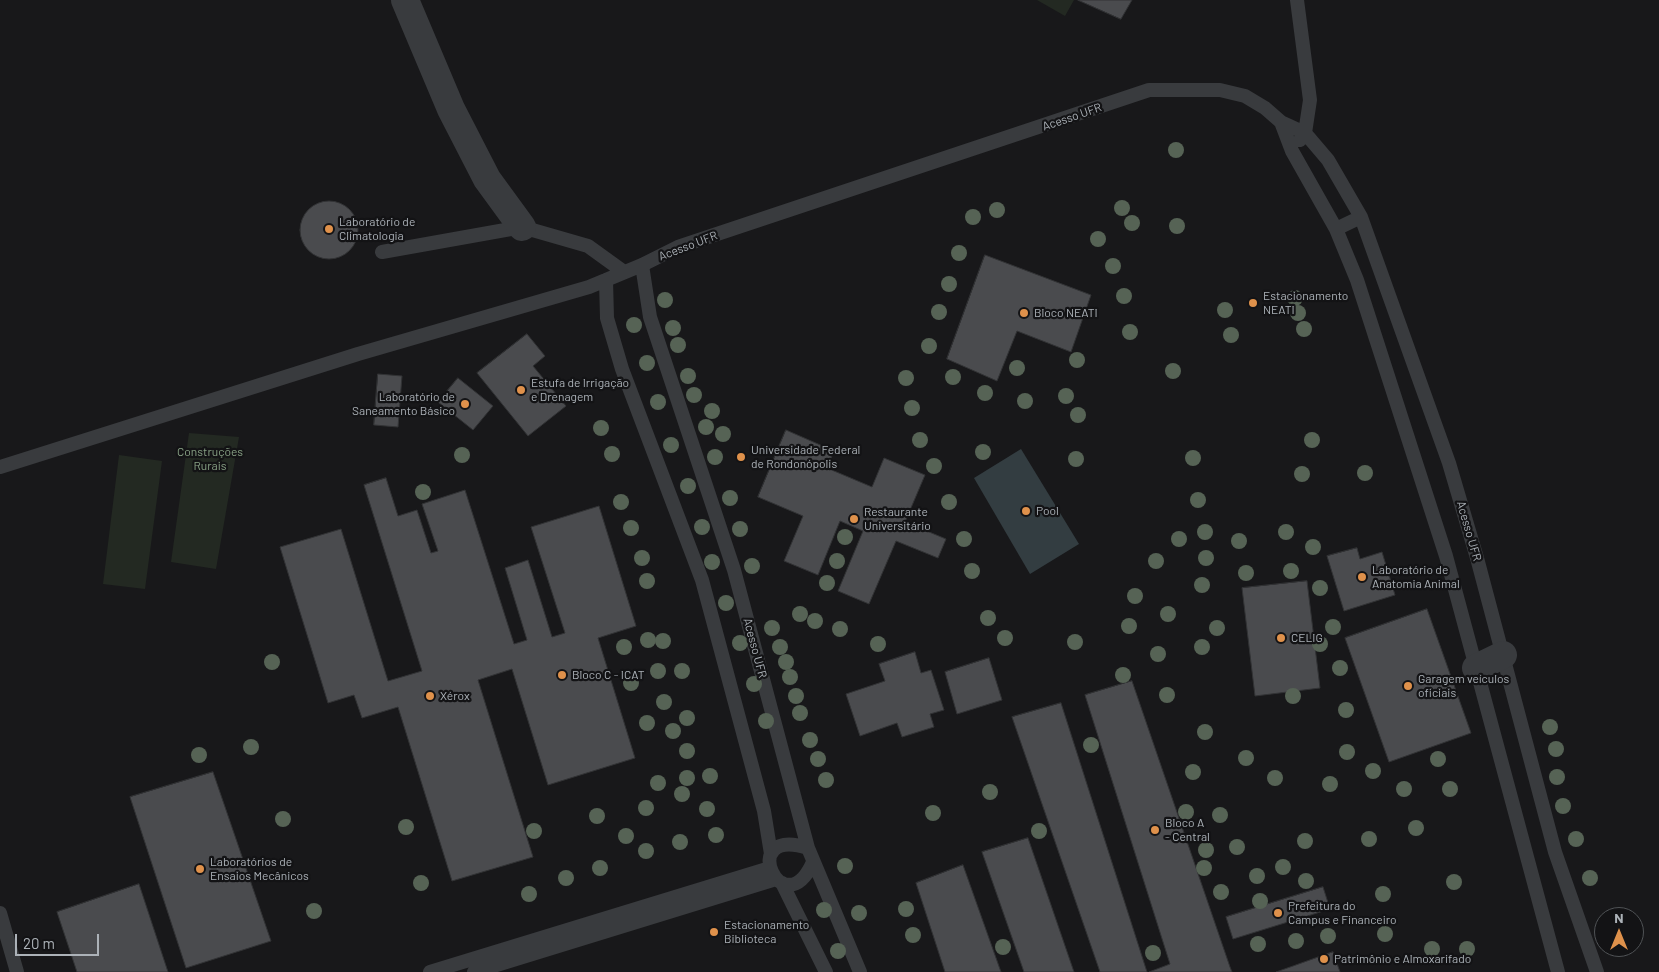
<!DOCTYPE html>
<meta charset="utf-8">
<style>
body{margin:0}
#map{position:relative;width:1659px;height:972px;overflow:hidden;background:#18181a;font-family:Barlow,sans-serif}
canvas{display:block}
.north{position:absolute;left:1594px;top:907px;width:50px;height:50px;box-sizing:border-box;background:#131315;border:1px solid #505356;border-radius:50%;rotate:0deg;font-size:14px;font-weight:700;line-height:20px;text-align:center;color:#acb2b8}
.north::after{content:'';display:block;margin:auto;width:18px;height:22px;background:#df914b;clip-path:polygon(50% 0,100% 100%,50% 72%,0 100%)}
.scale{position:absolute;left:15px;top:934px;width:84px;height:22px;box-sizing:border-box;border:2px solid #acb2b8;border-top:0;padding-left:6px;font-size:15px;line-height:18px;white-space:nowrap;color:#acb2b8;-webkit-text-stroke:4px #131315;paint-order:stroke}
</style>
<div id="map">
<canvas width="1659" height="972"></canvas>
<div class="north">N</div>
<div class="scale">20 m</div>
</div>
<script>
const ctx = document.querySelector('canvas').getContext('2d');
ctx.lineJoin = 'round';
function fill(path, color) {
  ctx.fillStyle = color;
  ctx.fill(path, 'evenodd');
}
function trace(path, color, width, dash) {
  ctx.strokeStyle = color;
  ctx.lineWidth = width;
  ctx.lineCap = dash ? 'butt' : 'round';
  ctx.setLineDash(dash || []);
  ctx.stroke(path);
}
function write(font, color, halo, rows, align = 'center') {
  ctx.font = font + ' Barlow,sans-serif';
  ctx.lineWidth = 4.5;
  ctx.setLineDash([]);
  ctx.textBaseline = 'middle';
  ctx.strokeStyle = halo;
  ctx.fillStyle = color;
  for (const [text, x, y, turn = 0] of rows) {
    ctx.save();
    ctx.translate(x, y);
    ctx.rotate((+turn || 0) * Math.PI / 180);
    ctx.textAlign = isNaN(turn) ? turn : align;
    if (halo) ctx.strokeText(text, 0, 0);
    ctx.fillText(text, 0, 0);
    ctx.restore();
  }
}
const green = new Path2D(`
 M1037 0H1074L1065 16Z
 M189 433 239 437 216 569 171 562Z
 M119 455 162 461 145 589 103 584Z`);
const water = new Path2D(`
 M1021 449 1079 544 1030 574 974 478Z`);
const building = new Path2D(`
 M1078 0H1132L1121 19Z
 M300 230a29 29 0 1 1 58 0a29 29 0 1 1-58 0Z
 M985 255 1091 295 1071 352 1017 331 997 381 947 359Z
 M527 334 545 356 533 366 566 406 528 436 477 373Z
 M378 374 402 376 398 427 374 425Z
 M458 378 493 406 473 430 438 402Z
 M786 430 834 451 827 468 872 487 884 458 925 475 905 522 946 539 938 558 896 541 869 604 838 591 863 531 840 521 818 575 784 561 803 516 758 497Z
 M386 478 398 516 417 510 431 553 438 551 422 504 465 490 514 644 527 640 505 568 528 560 552 637 565 633 531 527 599 506 636 626 598 638 635 758 548 785 512 669 478 680 533 857 452 881 398 707 362 718 354 695 328 703 280 547 341 529 388 681 422 671 364 485Z
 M1357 548 1360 559 1382 552 1395 595 1344 611 1327 556Z
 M1307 581 1320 688 1255 696 1242 588Z
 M1427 609 1471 733 1389 762 1345 638Z
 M915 652 921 673 931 670 944 710 930 714 934 727 902 737 897 723 860 736 846 694 885 681 879 664Z
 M989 658 1002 700 957 714 945 672Z
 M1132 681 1230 967 1232 972H1149L1170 964 1085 695Z
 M1061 703 1147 972H1100L1012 717Z
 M213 772 271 941 186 968 130 797Z
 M1028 838 1074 972H1024L982 852Z
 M963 865 1001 972H945L916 883Z
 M139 884 168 972H77L57 912Z
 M1323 887 1330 909 1233 939 1226 917Z
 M1333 952 1340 972H1276L1293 966Z`);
const service = new Path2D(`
 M1297 0 1310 100 1305 133 1300 140
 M1281 122 1292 151 1336 229 1357 280 1446 556 1558 972
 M1336 229 1361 217
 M382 252 522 227 588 246 624 272
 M642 265 650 317 734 570 808 848 860 972
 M606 280 607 318 622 369 702 580 764 811 771 854
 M0 467 358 354 589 287 642 265 678 247 1149 90H1220L1245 96 1265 108 1281 122 1305 133 1328 160 1361 217 1449 463 1477 558 1555 852 1597 972
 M808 848C735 825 783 929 813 862
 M782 883 826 972
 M0 913 17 972
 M430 972 770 868
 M474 972 776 879`);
const minor = new Path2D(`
 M405 0 451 109 487 179 522 227
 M1476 668 1503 655`);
const trees = [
 [1176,150],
 [1122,208],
 [997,210],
 [973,217],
 [1132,223],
 [1177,226],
 [1098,239],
 [959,253],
 [1113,266],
 [949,284],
 [1124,296],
 [1295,298],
 [665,300],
 [1225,310],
 [939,312],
 [1298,313],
 [634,325],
 [673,328],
 [1304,329],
 [1130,332],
 [1231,335],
 [678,345],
 [929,346],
 [1077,360],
 [647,363],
 [1017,368],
 [1173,371],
 [688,376],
 [953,377],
 [906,378],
 [985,393],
 [694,395],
 [1066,396],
 [1025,401],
 [658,402],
 [912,408],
 [712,411],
 [1078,415],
 [706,427],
 [601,428],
 [723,434],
 [920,440],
 [1312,440],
 [671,445],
 [983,452],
 [612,454],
 [462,455],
 [715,457],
 [1193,458],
 [1076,459],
 [934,466],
 [1365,473],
 [1302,474],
 [688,486],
 [423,492],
 [730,498],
 [1198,500],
 [621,502],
 [949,502],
 [702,527],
 [631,528],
 [740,529],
 [1205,532],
 [1286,532],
 [845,537],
 [964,539],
 [1179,539],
 [1239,541],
 [1313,547],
 [642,558],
 [1206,558],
 [837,561],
 [1156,561],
 [712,562],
 [752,566],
 [972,571],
 [1291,571],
 [1246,573],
 [647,581],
 [827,583],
 [1202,585],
 [1320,588],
 [1135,596],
 [726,603],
 [800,614],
 [1168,614],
 [988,618],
 [815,621],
 [1129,626],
 [1333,627],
 [772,628],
 [1217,628],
 [840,629],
 [1005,638],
 [648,640],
 [663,641],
 [1075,642],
 [740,643],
 [878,644],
 [1320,644],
 [624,647],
 [780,647],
 [1202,647],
 [1158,654],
 [272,662],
 [786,662],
 [1340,668],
 [658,671],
 [682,671],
 [1123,675],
 [790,677],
 [631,683],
 [754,684],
 [1167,695],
 [796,696],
 [1293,696],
 [664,702],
 [1346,710],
 [800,713],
 [687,718],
 [766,721],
 [647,723],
 [1550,727],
 [673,731],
 [1205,732],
 [810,740],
 [1091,745],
 [251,747],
 [1556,749],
 [687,751],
 [1347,752],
 [199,755],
 [1246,758],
 [818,759],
 [1438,759],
 [1373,771],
 [1193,772],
 [710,776],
 [1557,777],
 [687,778],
 [1275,778],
 [826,780],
 [658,783],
 [1330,784],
 [1404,789],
 [1450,789],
 [990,792],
 [682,794],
 [1563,806],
 [646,808],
 [707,809],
 [1186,812],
 [933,813],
 [1220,815],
 [597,816],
 [283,819],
 [406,827],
 [1416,828],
 [534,831],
 [1039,831],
 [716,835],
 [626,836],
 [1369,839],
 [1576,839],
 [1305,841],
 [680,842],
 [1237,847],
 [1206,850],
 [646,851],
 [845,866],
 [1283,867],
 [600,868],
 [1204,868],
 [1257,876],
 [566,878],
 [1590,878],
 [1306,881],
 [1454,882],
 [421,883],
 [1221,892],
 [529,894],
 [1383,894],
 [1260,901],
 [906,909],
 [824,910],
 [314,911],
 [859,913],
 [1385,934],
 [913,935],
 [1328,936],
 [1296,941],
 [1258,944],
 [1003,947],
 [1432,949],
 [1467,949],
 [838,951],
 [1153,953]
];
const markers = [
 [329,229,5,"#df914b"],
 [1253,303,5,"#df914b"],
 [1024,313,5,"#df914b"],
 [521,390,5,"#df914b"],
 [465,404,5,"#df914b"],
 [741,457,5,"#df914b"],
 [1026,511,5,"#df914b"],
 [854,519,5,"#df914b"],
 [1362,577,5,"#df914b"],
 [1281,638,5,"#df914b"],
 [562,675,5,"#df914b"],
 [1408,686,5,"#df914b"],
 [430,696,5,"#df914b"],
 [1155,830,5,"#df914b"],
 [200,869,5,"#df914b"],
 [1278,913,5,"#df914b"],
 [714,932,5,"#df914b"],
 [1324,959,5,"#df914b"]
];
const streetNames = [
 ["Acesso UFR",1072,117,-19],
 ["Acesso UFR",688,246,-21],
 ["Acesso UFR",1469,531,74],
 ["Acesso UFR",755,648,75]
];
const poiNames = [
 ["Laboratório de",339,222],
 ["Climatologia",339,236],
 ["Estacionamento",1263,296],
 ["NEATI",1263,310],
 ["Bloco NEATI",1034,313],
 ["Estufa de Irrigação",531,383],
 ["e Drenagem",531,397],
 ["Laboratório de",455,397,"right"],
 ["Saneamento Básico",455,411,"right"],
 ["Universidade Federal",751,450],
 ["de Rondonópolis",751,464],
 ["Pool",1036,511],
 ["Restaurante",864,512],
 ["Universitário",864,526],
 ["Laboratório de",1372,570],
 ["Anatomia Animal",1372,584],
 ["CELIG",1291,638],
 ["Bloco C - ICAT",572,675],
 ["Garagem veículos",1418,679],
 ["oficiais",1418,693],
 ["Xérox",440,696],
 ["Bloco A",1165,823],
 ["- Central",1165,837],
 ["Laboratórios de",210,862],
 ["Ensaios Mecânicos",210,876],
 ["Prefeitura do",1288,906],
 ["Campus e Financeiro",1288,920],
 ["Estacionamento",724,925],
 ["Biblioteca",724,939],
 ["Patrimônio e Almoxarifado",1334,959]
];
const parkNames = [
 ["Construções",210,452],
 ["Rurais",210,466]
];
fill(green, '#232922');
fill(water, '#333d41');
fill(building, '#4a4b4e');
trace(building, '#323335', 1);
trace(service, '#393b3e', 14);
trace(minor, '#393b3e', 28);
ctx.fillStyle = '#566355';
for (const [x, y] of trees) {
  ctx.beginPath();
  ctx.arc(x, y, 8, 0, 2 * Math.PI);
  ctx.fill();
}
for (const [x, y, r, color] of markers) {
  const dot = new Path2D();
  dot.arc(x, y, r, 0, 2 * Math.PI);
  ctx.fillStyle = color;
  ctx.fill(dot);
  trace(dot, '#131315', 2);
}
write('12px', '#acb2b8', '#131315', streetNames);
write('12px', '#acb2b8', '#131315', poiNames, 'left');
write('12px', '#88a185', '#131315', parkNames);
</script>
